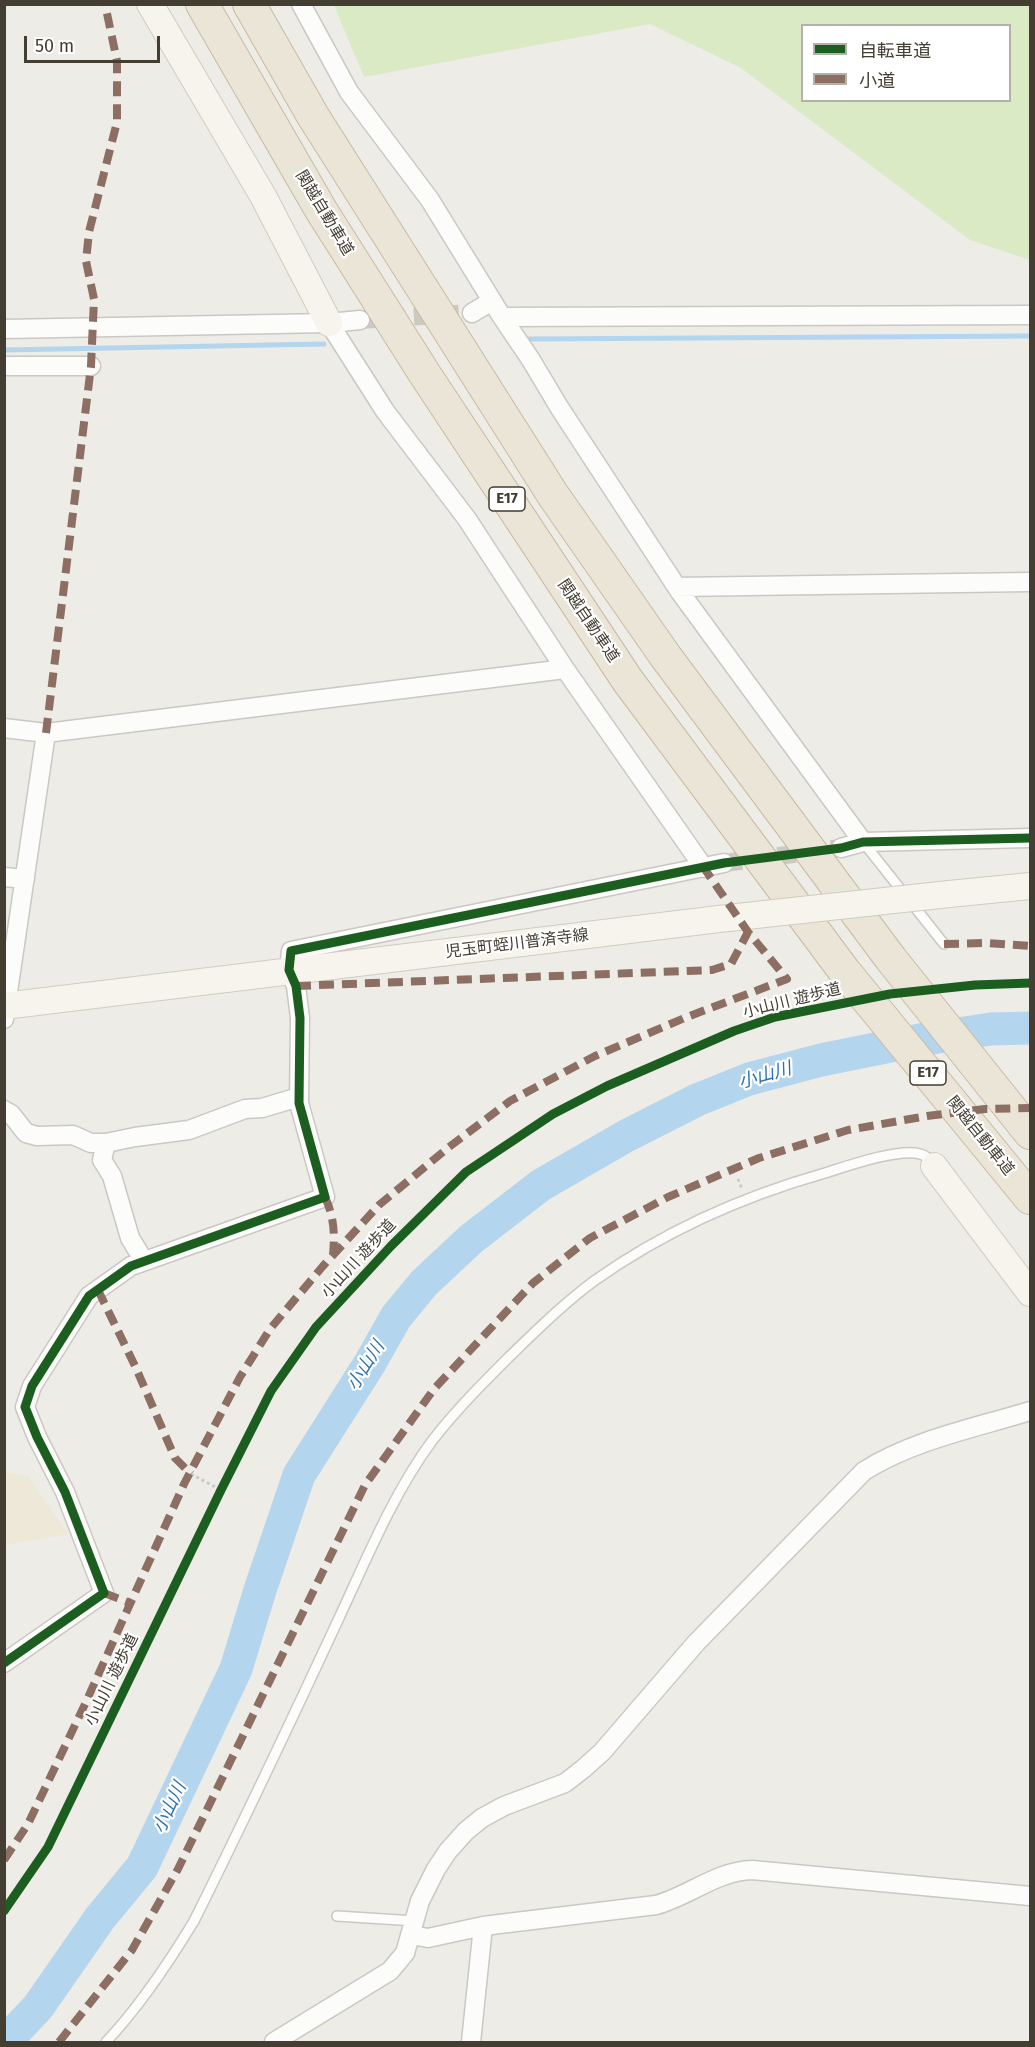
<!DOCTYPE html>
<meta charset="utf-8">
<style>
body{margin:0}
#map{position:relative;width:1035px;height:2047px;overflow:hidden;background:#eeece6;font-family:"Fira Sans","Noto Sans JP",sans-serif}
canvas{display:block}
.frame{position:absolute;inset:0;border:6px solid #433d32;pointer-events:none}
.legend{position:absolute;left:801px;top:24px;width:210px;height:78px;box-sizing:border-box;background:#fff;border:2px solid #b4b1ad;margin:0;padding:8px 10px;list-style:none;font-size:18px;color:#433d32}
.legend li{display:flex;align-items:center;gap:12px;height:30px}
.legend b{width:30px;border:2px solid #b4b1ad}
.scale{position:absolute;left:24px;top:36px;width:136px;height:27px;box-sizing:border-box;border:3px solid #433d32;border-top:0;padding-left:8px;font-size:18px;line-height:21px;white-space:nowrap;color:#433d32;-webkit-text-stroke:4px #fff;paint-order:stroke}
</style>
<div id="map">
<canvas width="1035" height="2047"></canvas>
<div class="frame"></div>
<ul class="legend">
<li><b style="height:8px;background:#1b5e20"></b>自転車道</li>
<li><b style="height:8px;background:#8d6e63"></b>小道</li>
</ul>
<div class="scale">50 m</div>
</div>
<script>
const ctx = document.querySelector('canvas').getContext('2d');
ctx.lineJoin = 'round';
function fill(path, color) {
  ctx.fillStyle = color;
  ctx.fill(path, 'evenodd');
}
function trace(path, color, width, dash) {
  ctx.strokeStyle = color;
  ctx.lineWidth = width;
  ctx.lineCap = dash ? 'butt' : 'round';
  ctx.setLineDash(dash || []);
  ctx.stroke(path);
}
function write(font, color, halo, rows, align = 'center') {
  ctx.font = font + ' "Fira Sans","Noto Sans JP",sans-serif';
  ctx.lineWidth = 4.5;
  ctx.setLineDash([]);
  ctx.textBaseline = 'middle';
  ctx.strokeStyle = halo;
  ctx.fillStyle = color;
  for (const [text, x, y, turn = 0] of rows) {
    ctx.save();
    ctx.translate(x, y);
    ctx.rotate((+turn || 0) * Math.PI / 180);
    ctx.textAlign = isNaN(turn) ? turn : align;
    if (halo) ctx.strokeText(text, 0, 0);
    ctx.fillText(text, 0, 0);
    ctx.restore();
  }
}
const education = new Path2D(`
 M5 1472 28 1476 68 1534 5 1545Z`);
const green = new Path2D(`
 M334 5H1030V260L970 240 741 68 650 24 364 77ZM802 26H1010V100H802Z`);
const stream = new Path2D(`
 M529 339 1030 336
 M4 350 324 344`);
const river = new Path2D(`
 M5 2042 38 2007 100 1918 142 1867 236 1669 260 1590 299 1475 370 1363 396 1317 424 1283 471 1239 541 1185 626 1136 697 1100 749 1079 821 1060 925 1039 991 1029 1030 1028`);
const streetTunnel = new Path2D(`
 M360 320 472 313
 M724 863 841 848`);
const path = new Path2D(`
 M738 1179 742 1189
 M191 1474 221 1490`);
const lane = new Path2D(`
 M863 842 944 944
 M337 1916 415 1921
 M106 2042C140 2006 168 1964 194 1921 244 1821 292 1719 339 1618 366 1560 394 1492 432 1441 455 1411 482 1384 509 1357 536 1331 563 1304 594 1281 663 1232 744 1196 825 1173 847 1166 899 1148 920 1154 926 1155 929 1159 933 1164`);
const street = new Path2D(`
 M301 4 349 92 430 200 502 317 531 360 559 407 680 592 863 842
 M472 313 492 301
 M502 317 1030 315
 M329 323 385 411 467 519 565 669 704 868
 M4 329 329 323 360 320
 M4 366H91
 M677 587 1030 582
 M4 728 46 733 565 669
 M841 848 863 842 1030 838
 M4 877 25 879
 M4 1019 46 733
 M4 1110 11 1114 26 1133 37 1136 73 1135 91 1143H106L135 1137 189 1130 245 1109 262 1108 299 1097
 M106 1143 102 1160 112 1176 130 1238 144 1261
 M4 1663 104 1593 65 1492 37 1437 25 1407 32 1386 89 1296 131 1266 325 1197 299 1103 300 1018 296 986 289 970 291 951 724 863
 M411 1935 428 1938 483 1926 656 1905C689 1896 717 1871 752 1870L1030 1896
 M274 2042 390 1971 405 1953 420 1901 436 1869 448 1851 466 1831 482 1818 504 1806 565 1783 583 1769 602 1752 696 1643 864 1471C913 1440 975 1428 1030 1411
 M471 2042 483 1926`);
const secondary = new Path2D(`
 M150 4 263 196 329 323
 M949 894 1030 886
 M4 1006 719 919
 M934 1166 1030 1293`);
const highway = new Path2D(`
 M202 4 321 210 426 376 628 681 845 972 1030 1198
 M249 4 313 116 553 495 666 657 891 959 1030 1133`);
const secondaryBridge = new Path2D(`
 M719 919 949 894`);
const quiet = new Path2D(`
 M46 733 91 366 94 299 86 261 89 232 117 122V61L105 4
 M944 944 985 943 1030 946
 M296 986 712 970 731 964 748 932
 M325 1197C334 1217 335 1233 333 1255
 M98 1290 136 1368 175 1458 191 1474
 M104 1593 130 1603
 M4 1860 28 1824 86 1702 184 1484 240 1377 270 1329 323 1266 379 1205 449 1147 510 1101 595 1056 687 1017 787 979 748 932 704 868
 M59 2042 132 1950 178 1869 365 1485 434 1389 533 1283 590 1238 668 1197 759 1158 848 1130 927 1116 985 1109 1030 1108`);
const cycleway = new Path2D(`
 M4 1663 104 1593 65 1492 37 1437 25 1407 32 1386 89 1296 131 1266 325 1197 299 1103 300 1018 296 986 289 970 291 951 724 863 841 848 863 842 1030 838
 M4 1911 48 1847 221 1490 271 1391 316 1327 391 1246 466 1172 553 1114 607 1086 734 1031 775 1017 890 994 975 985 1030 983`);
const shields = [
 [507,499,36],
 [928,1073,36]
];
const shieldNames = [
 ["E17",507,499],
 ["E17",928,1073]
];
const streetNames = [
 ["関越自動車道",324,213,59],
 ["関越自動車道",588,621,56],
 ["児玉町蛭川普済寺線",517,944,-7],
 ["小山川 遊歩道",792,1001,-14],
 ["関越自動車道",980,1136,51],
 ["小山川 遊歩道",359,1259,-47],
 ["小山川 遊歩道",112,1680,-64]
];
const waterNames = [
 ["小山川",765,1076,-16],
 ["小山川",366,1366,-58],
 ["小山川",170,1808,-65]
];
fill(education, '#ede8d7');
fill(green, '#daeac4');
trace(stream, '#b4d5ee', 5);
trace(river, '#b4d5ee', 33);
trace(streetTunnel, '#ccc9c2', 18, [18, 9]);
trace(lane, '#cac8c2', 12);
trace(street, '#cac8c2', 21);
trace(secondary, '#d0ccbf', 28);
trace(highway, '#c7baa0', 34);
trace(path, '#cccac6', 3, [3, 3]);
trace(lane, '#fcfcfb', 9);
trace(street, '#fcfcfb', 18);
trace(secondary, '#f6f4ec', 26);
trace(highway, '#ebe5d7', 32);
trace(secondaryBridge, '#d0ccbf', 28, []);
trace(secondaryBridge, '#f6f4ec', 26);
trace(quiet, '#8d6e63', 8, [15, 8]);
trace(cycleway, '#1b5e20', 9);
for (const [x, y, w] of shields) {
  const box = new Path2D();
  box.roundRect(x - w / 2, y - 12, w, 24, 4.5);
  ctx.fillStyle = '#fff';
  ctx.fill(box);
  trace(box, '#433d32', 1.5);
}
write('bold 15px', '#433d32', null, shieldNames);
write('16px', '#433d32', '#fff', streetNames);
write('italic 18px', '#2972b2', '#fff', waterNames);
</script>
